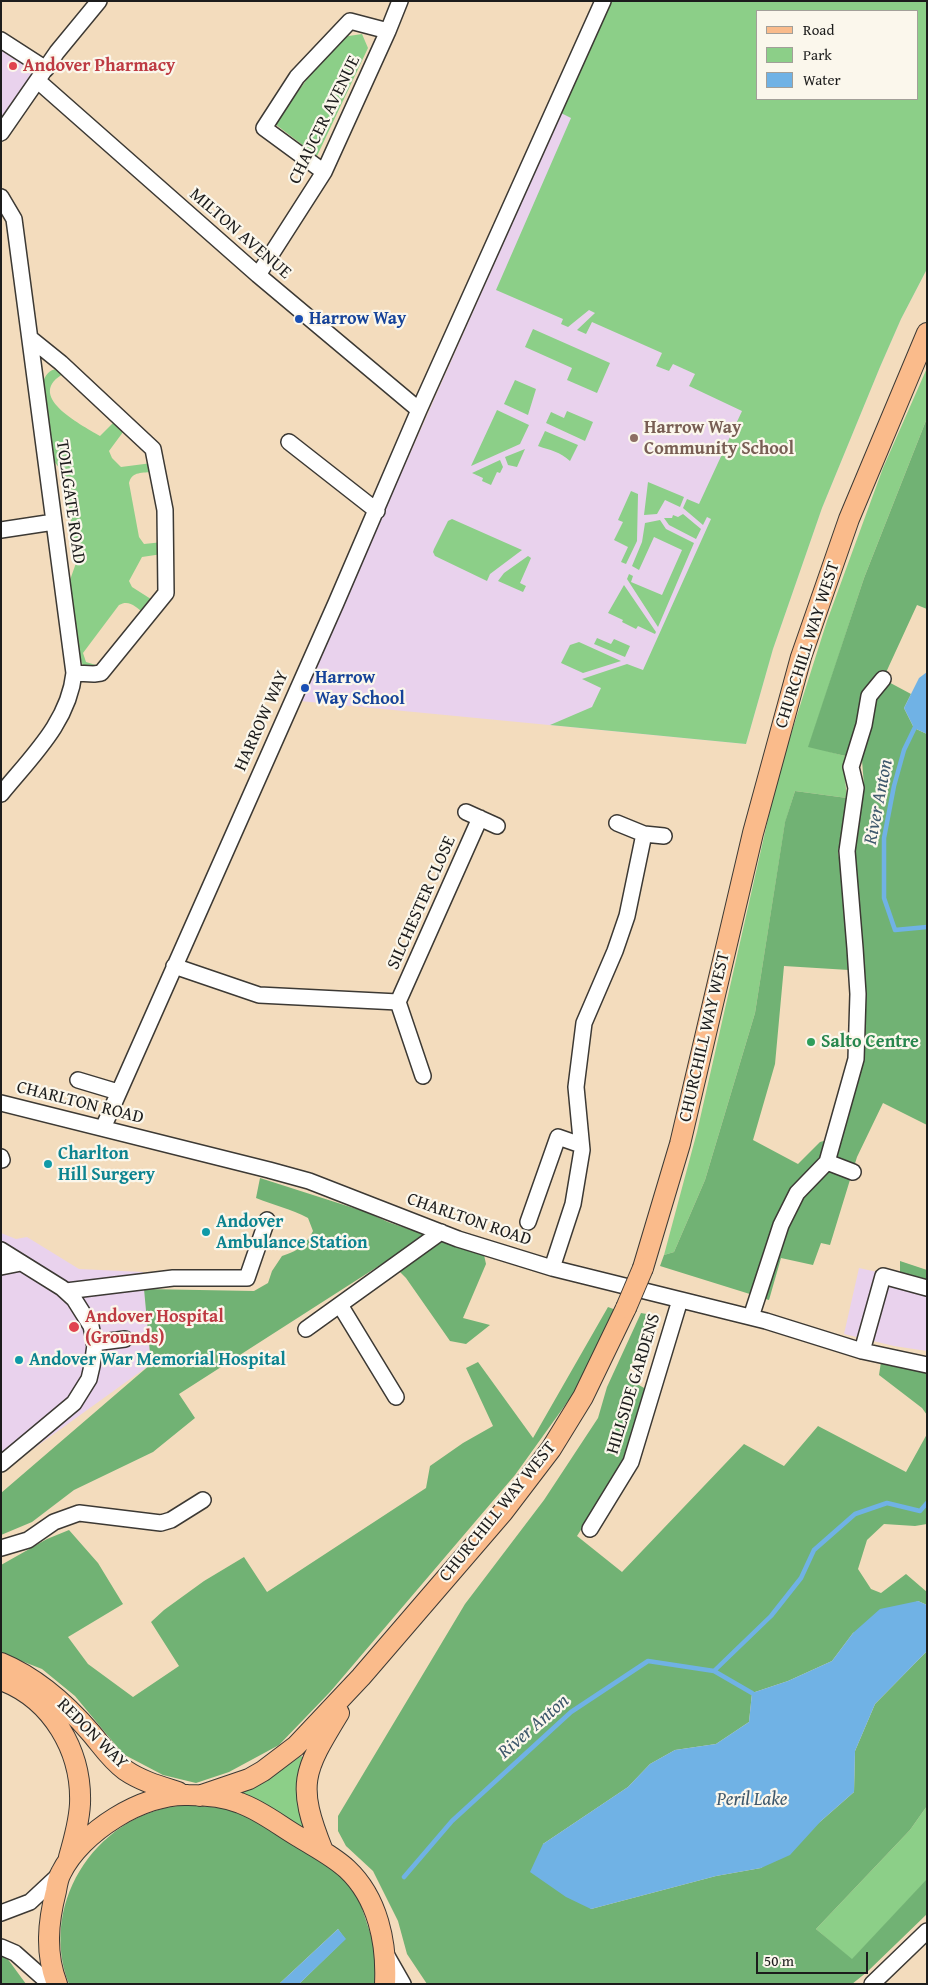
<!DOCTYPE html>
<style>
body{margin:0}
#map{position:relative;width:928px;height:1985px;overflow:hidden;background:#f3dcbd;font-family:"Gentium Book Plus",serif}
canvas{display:block}
.frame{position:absolute;inset:0;border:2px solid #1c1c1c;pointer-events:none}
.legend{position:absolute;left:756px;top:10px;width:162px;height:90px;box-sizing:border-box;background:#fbf7ec;border:1px solid #a29f99;margin:0;padding:6px 9px;list-style:none;font-size:15px;color:#1c1c1c}
.legend li{display:flex;align-items:center;gap:10px;height:25px}
.legend b{width:25px;border:1px solid #a29f99}
.scale{position:absolute;left:756px;top:1952px;width:112px;height:22px;box-sizing:border-box;border:2px solid #1c1c1c;border-top:0;padding-left:6px;font-size:15px;line-height:18px;white-space:nowrap;color:#1c1c1c;-webkit-text-stroke:4px #fbf7ec;paint-order:stroke}
</style>
<div id="map">
<canvas width="928" height="1985"></canvas>
<div class="frame"></div>
<ul class="legend">
<li><b style="height:6px;background:#fabb8b"></b>Road</li>
<li><b style="height:14px;background:#8ccf88"></b>Park</li>
<li><b style="height:14px;background:#70b2e5"></b>Water</li>
</ul>
<div class="scale">50 m</div>
</div>
<script>
const ctx = document.querySelector('canvas').getContext('2d');
ctx.lineJoin = 'round';
function fill(path, color) {
  ctx.fillStyle = color;
  ctx.fill(path, 'evenodd');
}
function trace(path, color, width, dash) {
  ctx.strokeStyle = color;
  ctx.lineWidth = width;
  ctx.lineCap = dash ? 'butt' : 'round';
  ctx.setLineDash(dash || []);
  ctx.stroke(path);
}
function write(font, color, halo, rows, align = 'center') {
  ctx.font = font + ' "Gentium Book Plus",serif';
  ctx.lineWidth = 4.5;
  ctx.setLineDash([]);
  ctx.textBaseline = 'middle';
  ctx.strokeStyle = halo;
  ctx.fillStyle = color;
  for (const [text, x, y, turn = 0] of rows) {
    ctx.save();
    ctx.translate(x, y);
    ctx.rotate((+turn || 0) * Math.PI / 180);
    ctx.textAlign = isNaN(turn) ? turn : align;
    if (halo) ctx.strokeText(text, 0, 0);
    ctx.fillText(text, 0, 0);
    ctx.restore();
  }
}
const built = new Path2D(`
 M611 1H927V269L901 319 880 367 822 508 773 649 746 744 300 701ZM757 11H917V99H757Z
 M1 34 40 61 1 122Z
 M1 1233 16 1239 27 1237 79 1269 143 1272 151 1364 1 1472Z
 M859 1268 927 1283V1351L894 1346 844 1334Z`);
const green = new Path2D(`
 M611 1H927V269L901 319 880 367 822 508 773 649 746 744 550 725 592 707 601 688 582 679 627 664 643 670 711 519 707 517 703 525 683 508 687 499 699 504 742 411 689 386 695 374 673 364 669 371 656 366 662 353 592 322 586 334 577 330 595 313 589 310 568 327 561 324 563 319 496 290 571 118 561 113ZM757 11H917V99H757Z
 M362 34 368 48 317 156 275 124 307 79 342 37Z
 M533 329 610 363 597 393 567 380 572 368 525 347Z
 M927 368V418L864 578 809 746 845 756 844 770 847 798 795 791 785 823 755 1013 705 1180 674 1252 664 1255 697 1132 778 775 827 621 883 468Z
 M57 369 65 373C23 395 80 424 100 436L117 419 126 428 109 451 112 458 121 467 152 463 153 472C143 473 132 471 129 483L139 537 144 544 163 542 162 554 142 557 129 581 132 587 154 601 144 613C136 607 129 599 119 605L83 653 86 662 99 666 101 668 83 666 78 651 70 580 76 563 65 475 53 460 43 382C46 374 49 370 57 369Z
 M515 380 536 389 528 415 504 404Z
 M497 410 529 425 520 444 471 466Z
 M567 411 593 422 585 441 546 423 551 412 564 418Z
 M545 431 578 445 570 461C559 451 552 451 538 446Z
 M525 449 517 467 508 465 505 457Z
 M500 460 503 467 500 473 497 472 491 485 482 481 483 478 472 473Z
 M648 482 684 497 680 507 665 500 657 514 644 515Z
 M631 491 638 494 637 541 626 564 621 562 628 547 614 540 623 522 618 520Z
 M683 514 701 529 696 539 669 525 664 518H672L673 515 678 517Z
 M452 519 522 550 490 574 487 581 435 556 433 552 434 549 448 521Z
 M660 520 666 529 694 543 658 627 627 579 629 574 633 576 631 582 662 595 682 550 654 537 639 570 632 566 642 542 645 523Z
 M528 556 531 558 520 583 526 586 523 592 498 581 504 573Z
 M624 585 656 632 655 634 638 626 636 629 622 622 623 620 608 613Z
 M597 638 611 644 614 639 630 646 625 657 594 644Z
 M579 642 621 661 583 673 561 663 570 645Z
 M301 1756 304 1758 307 1831 240 1795V1792L265 1782Z
 M927 1806V1880L852 1960 816 1929 910 1830Z`);
const forest = new Path2D(`
 M927 418V609L917 605 883 679 911 694 904 708 914 728 927 734V1125L883 1103 857 1157 830 1245 821 1243 813 1265 781 1258 769 1300 660 1266 664 1255 674 1252 705 1180 755 1013 785 822 795 791 847 798 838 853 843 876 849 970 784 966 775 1064 753 1140 798 1164 820 1142 842 1136 863 1056 854 851 864 786 862 760 808 747 864 578Z
 M260 1178 366 1212 388 1222 484 1255 486 1264 463 1318 490 1325 466 1344 450 1341 406 1278 388 1260 179 1394 195 1418 153 1452 74 1490 32 1522 1 1535V1493L151 1364 144 1289 254 1291 268 1283 272 1271 282 1256C298 1251 305 1246 313 1231L308 1218C291 1209 273 1205 256 1198Z
 M900 1261 927 1270V1283L900 1277Z
 M608 1307 616 1310 586 1376 515 1475 330 1692 279 1745 229 1772 196 1783 163 1775 123 1754 75 1696 42 1669 1 1653V1565L47 1539 69 1530 98 1563 123 1604 68 1637 88 1664 133 1697 179 1666 151 1622 164 1610 204 1581 244 1557 267 1592 426 1488 430 1466 463 1443 493 1426 466 1368 478 1362 533 1438Z
 M641 1313 652 1315 626 1378 646 1389 620 1469 577 1536 622 1572 744 1444 784 1466 818 1426 906 1472 927 1434V1524L915 1526 884 1524 867 1540 858 1569 871 1589 881 1593 906 1574 927 1592V1605L918 1601 853 1633 832 1661 788 1681 752 1693 749 1722 716 1744 675 1750 650 1764 628 1787 543 1844 591 1909 716 1876 761 1868 821 1821 854 1792 855 1751 875 1704 927 1651V1806L910 1830 816 1929 852 1959 927 1879V1914L867 1972 852 1984H427L407 1954 398 1921 373 1871 346 1846 338 1831V1816L465 1604 544 1500 598 1418 607 1387Z
 M881 1362 927 1368V1415L922 1408 879 1375Z
 M188 1805 222 1808 258 1820 331 1866 357 1893 377 1954 375 1984H299L345 1939 338 1929 279 1984H69C37 1900 101 1809 188 1805Z
 M1 1956 7 1958 26 1984H1Z`);
const water = new Path2D(`
 M927 672V734L914 728 904 708 919 678Z
 M918 1601 927 1605V1651L875 1704 855 1751 854 1792 821 1821 790 1855 761 1868 716 1876 591 1909 566 1897 530 1872 543 1844 628 1787 650 1764 675 1750 716 1744 749 1722 752 1693 788 1681 832 1661 853 1633 880 1609Z
 M338 1929 346 1939 299 1984H279Z`);
const stream = new Path2D(`
 M917 723 904 750 894 786 884 838V898L895 930 927 927
 M714 1671 771 1616 801 1578 814 1550 855 1514 887 1503 920 1511 927 1503
 M404 1877 452 1821 571 1712 648 1661 714 1671 752 1693`);
const minor = new Path2D(`
 M1 40 46 69
 M38 81 258 275 419 410
 M1 133 57 52 99 1
 M324 172 264 128 297 77 350 21 388 31
 M1 197 14 219 74 673C69 722 31 757 1 794
 M258 275 324 172 388 31 400 1
 M30 338 61 363 153 449 165 510 166 593 101 673 94 674 74 673
 M289 442 377 511
 M1 530 54 522
 M466 812 497 826
 M644 834 664 836
 M174 966 259 995 398 1002
 M423 1076 398 1002 480 818
 M78 1080 118 1092
 M1 1103 269 1170 309 1181 458 1239 552 1268 766 1321 862 1351 927 1365
 M103 1128 336 603 419 410 603 1
 M1 1157 2 1160
 M827 1162 853 1172
 M528 1222 558 1137 581 1145
 M1 1250 62 1288 74 1299 91 1326 95 1345 92 1366 89 1379 74 1403 1 1464
 M1 1267 21 1263
 M552 1268 573 1204 582 1150 576 1087 584 1023 615 951 627 916 644 834 617 823
 M66 1291 173 1278H247L267 1220
 M340 1305 396 1397
 M751 1317 781 1225 797 1193 827 1162 856 1059 858 994 855 948 847 851 856 788 851 767 864 725 869 696 883 679
 M306 1329 441 1232
 M94 1343 125 1339
 M862 1351 883 1276 927 1288
 M590 1529 631 1462 680 1300
 M1 1548 28 1540 54 1522 79 1513 161 1523 171 1520 203 1500
 M1 1913 30 1902 60 1874
 M1 1947 15 1953 50 1984
 M387 1956 403 1984
 M872 1984 927 1931`);
const major = new Path2D(`
 M643 1268 680 1144 753 833 801 657 849 519 927 333
 M1 1663C37 1678 66 1704 91 1733 102 1746 111 1760 125 1770 141 1781 159 1786 178 1792
 M1 1680C52 1699 82 1751 80 1804 79 1822 74 1840 69 1857
 M199 1796 249 1779 263 1771 296 1746 361 1677 503 1512 551 1449 583 1397 626 1308
 M323 1851C296 1784 303 1772 339 1713
 M57 1984C45 1953 48 1922 56 1891 57 1885 58 1878 61 1873 81 1832 143 1793 188 1795 204 1795 225 1797 240 1803 262 1811 280 1826 299 1837 315 1847 333 1856 347 1869 378 1898 387 1943 385 1984`);
const majorBridge = new Path2D(`
 M626 1308 643 1268`);
const markers = [
 [13,66,5,"#e0444e"],
 [299,319,5,"#1a4fb4"],
 [634,438,5,"#8d6e63"],
 [305,688,5,"#1a4fb4"],
 [811,1042,5,"#2e9e5b"],
 [48,1164,5,"#0f9aa8"],
 [206,1232,5,"#0f9aa8"],
 [74,1327,6,"#e0444e"],
 [19,1360,5,"#0f9aa8"]
];
const healthNames = [
 ["Andover Pharmacy",23,66],
 ["Andover Hospital",85,1317],
 ["(Grounds)",85,1338]
];
const streetNames = [
 ["CHAUCER AVENUE",325,120,-64],
 ["MILTON AVENUE",240,234,41],
 ["TOLLGATE ROAD",70,502,82],
 ["CHURCHILL WAY WEST",808,645,-72],
 ["HARROW WAY",262,721,-66],
 ["SILCHESTER CLOSE",422,903,-66],
 ["CHURCHILL WAY WEST",705,1037,-77],
 ["CHARLTON ROAD",80,1103,14],
 ["CHARLTON ROAD",469,1220,19],
 ["HILLSIDE GARDENS",634,1384,-73],
 ["CHURCHILL WAY WEST",498,1512,-51],
 ["REDON WAY",92,1734,45]
];
const transitNames = [
 ["Harrow Way",309,319],
 ["Harrow",315,678],
 ["Way School",315,699]
];
const educationNames = [
 ["Harrow Way",644,428],
 ["Community School",644,449]
];
const leisureNames = [
 ["Salto Centre",821,1042]
];
const cultureNames = [
 ["Charlton",58,1154],
 ["Hill Surgery",58,1175],
 ["Andover",216,1222],
 ["Ambulance Station",216,1243],
 ["Andover War Memorial Hospital",29,1360]
];
const waterNames = [
 ["River Anton",879,802,-79],
 ["River Anton",534,1727,-41],
 ["Peril Lake",752,1800]
];
fill(built, '#e9d2ed');
fill(green, '#8ccf88');
fill(forest, '#71b274');
fill(water, '#70b2e5');
trace(stream, '#70b2e5', 4.5);
trace(minor, '#3c3934', 18);
trace(major, '#3c3934', 22);
trace(minor, '#fff', 15);
trace(major, '#fabb8b', 20);
trace(majorBridge, '#3c3934', 22, []);
trace(majorBridge, '#fabb8b', 20);
for (const [x, y, r, color] of markers) {
  const dot = new Path2D();
  dot.arc(x, y, r, 0, 2 * Math.PI);
  ctx.fillStyle = color;
  ctx.fill(dot);
  trace(dot, '#fbf7ec', 2);
}
write('bold 18px', '#be3a42', '#fbf7ec', healthNames, 'left');
write('18px', '#1c1c1c', '#fbf7ec', streetNames);
write('bold 18px', '#164399', '#fbf7ec', transitNames, 'left');
write('bold 18px', '#785e54', '#fbf7ec', educationNames, 'left');
write('bold 18px', '#27864d', '#fbf7ec', leisureNames, 'left');
write('bold 18px', '#0d838f', '#fbf7ec', cultureNames, 'left');
write('italic 19px', '#3e586c', '#fbf7ec', waterNames);
</script>
